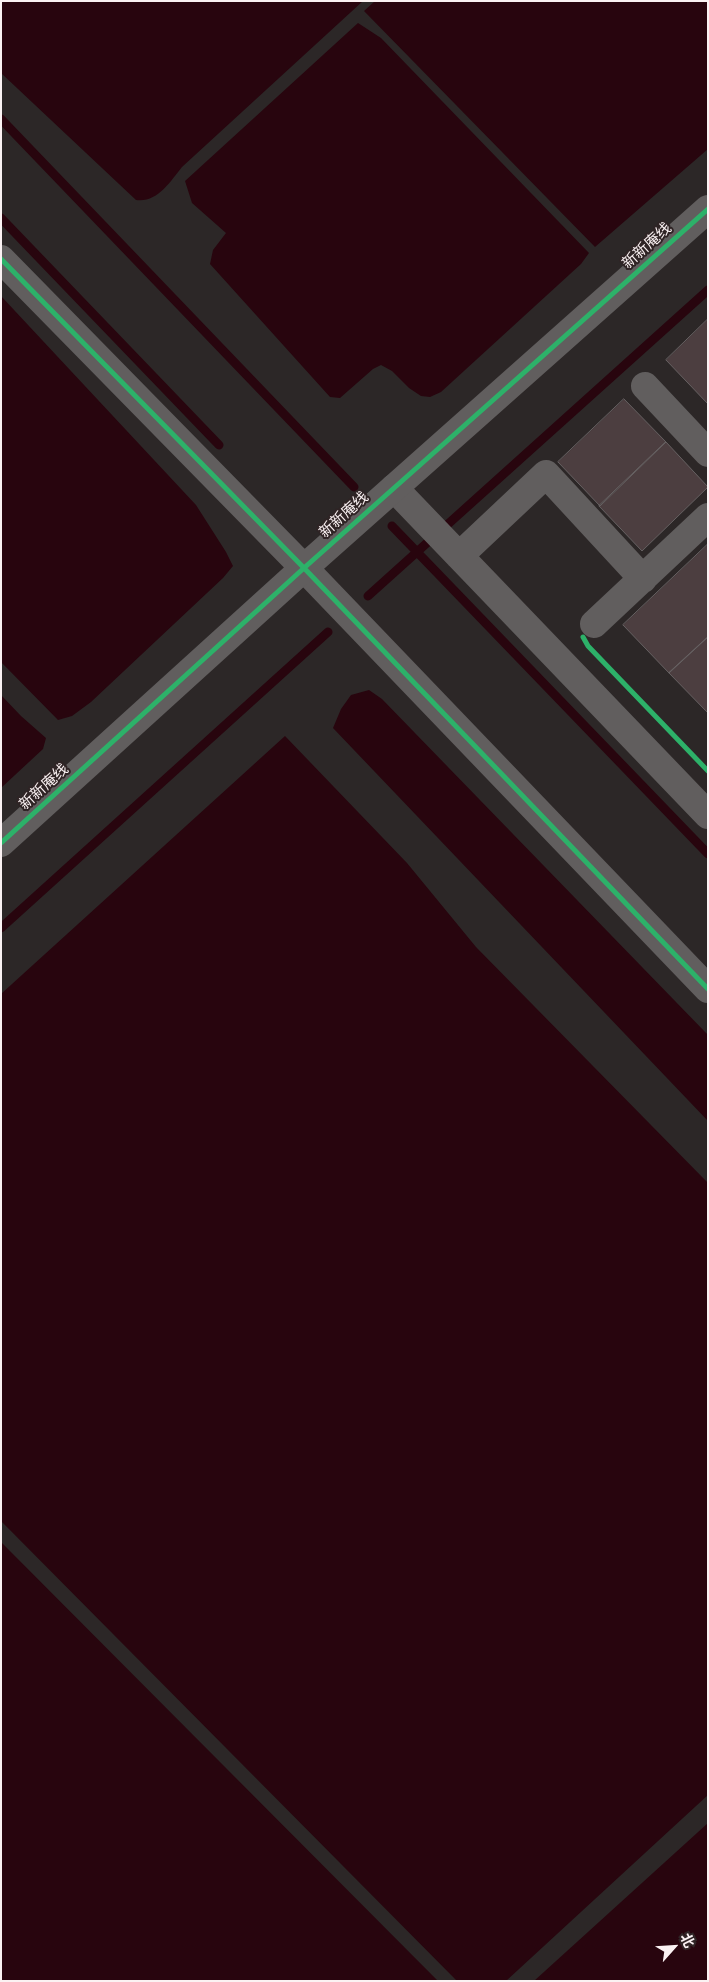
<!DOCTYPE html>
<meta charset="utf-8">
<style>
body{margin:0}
#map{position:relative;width:709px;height:1982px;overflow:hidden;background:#2c2727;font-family:"Work Sans","Noto Sans SC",sans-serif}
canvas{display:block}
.frame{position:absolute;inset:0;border:2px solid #fbf2f3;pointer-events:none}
.north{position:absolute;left:649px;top:1922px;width:50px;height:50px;-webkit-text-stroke:4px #2f2425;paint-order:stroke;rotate:64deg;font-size:14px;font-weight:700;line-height:20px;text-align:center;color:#fbf2f3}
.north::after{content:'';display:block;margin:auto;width:18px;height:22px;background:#fbf2f3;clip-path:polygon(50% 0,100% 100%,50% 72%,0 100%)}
</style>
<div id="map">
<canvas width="709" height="1982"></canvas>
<div class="frame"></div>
<div class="north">北</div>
</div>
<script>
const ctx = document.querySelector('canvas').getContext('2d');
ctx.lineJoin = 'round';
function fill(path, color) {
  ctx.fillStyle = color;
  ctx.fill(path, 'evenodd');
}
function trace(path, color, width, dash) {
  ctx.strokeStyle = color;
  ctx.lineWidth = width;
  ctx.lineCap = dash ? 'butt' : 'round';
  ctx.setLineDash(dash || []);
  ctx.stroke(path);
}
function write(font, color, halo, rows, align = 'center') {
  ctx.font = font + ' "Work Sans","Noto Sans SC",sans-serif';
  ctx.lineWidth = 4;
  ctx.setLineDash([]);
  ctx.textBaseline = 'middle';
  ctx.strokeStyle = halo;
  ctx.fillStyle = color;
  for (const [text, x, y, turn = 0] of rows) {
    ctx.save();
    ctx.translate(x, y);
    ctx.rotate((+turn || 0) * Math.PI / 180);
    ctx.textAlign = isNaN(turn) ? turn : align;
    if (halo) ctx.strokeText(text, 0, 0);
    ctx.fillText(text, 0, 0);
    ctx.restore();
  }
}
const water = new Path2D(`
 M1 1H363L182 167C170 182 157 203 136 200L1 73Z
 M375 1H708V149L595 247 364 11Z
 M358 23 381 38 589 253 581 264 441 392 430 397 421 396 409 388 392 371 381 365 373 369 340 398 330 397 210 264 213 250 226 233 192 203 185 181Z
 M1 296 196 505 226 552 233 566 223 578 91 702 72 716 58 720 1 662Z
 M369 690 382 699 708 1035V1121L333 728 341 709 351 695Z
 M1 695 21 716 46 738 43 749 1 788Z
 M285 736 407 863 476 947 708 1183V1795L506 1981H457L1 1521V994Z
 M1 1542 438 1981H1Z
 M708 1823V1981H534Z`);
const stream = new Path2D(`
 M1 119 354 487
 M1 218 219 445
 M392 526 708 854
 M368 596 708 290
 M1 928 328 632`);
const building = new Path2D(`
 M708 319V404L666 360Z
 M624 399 666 442 600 506 558 462Z
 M666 442 708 487 642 551 599 506Z
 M708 544V637L669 673 623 625Z
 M708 637V713L669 673Z`);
const minor = new Path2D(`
 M645 386 708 453
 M394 488 708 815
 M459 556 546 474 643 579
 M304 568 708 989
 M594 624 708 517`);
const tertiary = new Path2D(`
 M1 259 304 568
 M1 843 304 568 708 209`);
const cycleway = new Path2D(`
 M1 259 304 568 708 989
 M583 637 588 646 708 771
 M1 843 304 568 708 209`);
const streetNames = [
 ["新新庵线",647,246,-42],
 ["新新庵线",344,515,-42],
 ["新新庵线",44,787,-42]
];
fill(water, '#28050e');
trace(stream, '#28050e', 9);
fill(building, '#4c3e40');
trace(building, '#666162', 1);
trace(minor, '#615e5e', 28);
trace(tertiary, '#615e5e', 28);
trace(cycleway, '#2db169', 5);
write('15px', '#fbf2f3', '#2f2425', streetNames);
</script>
